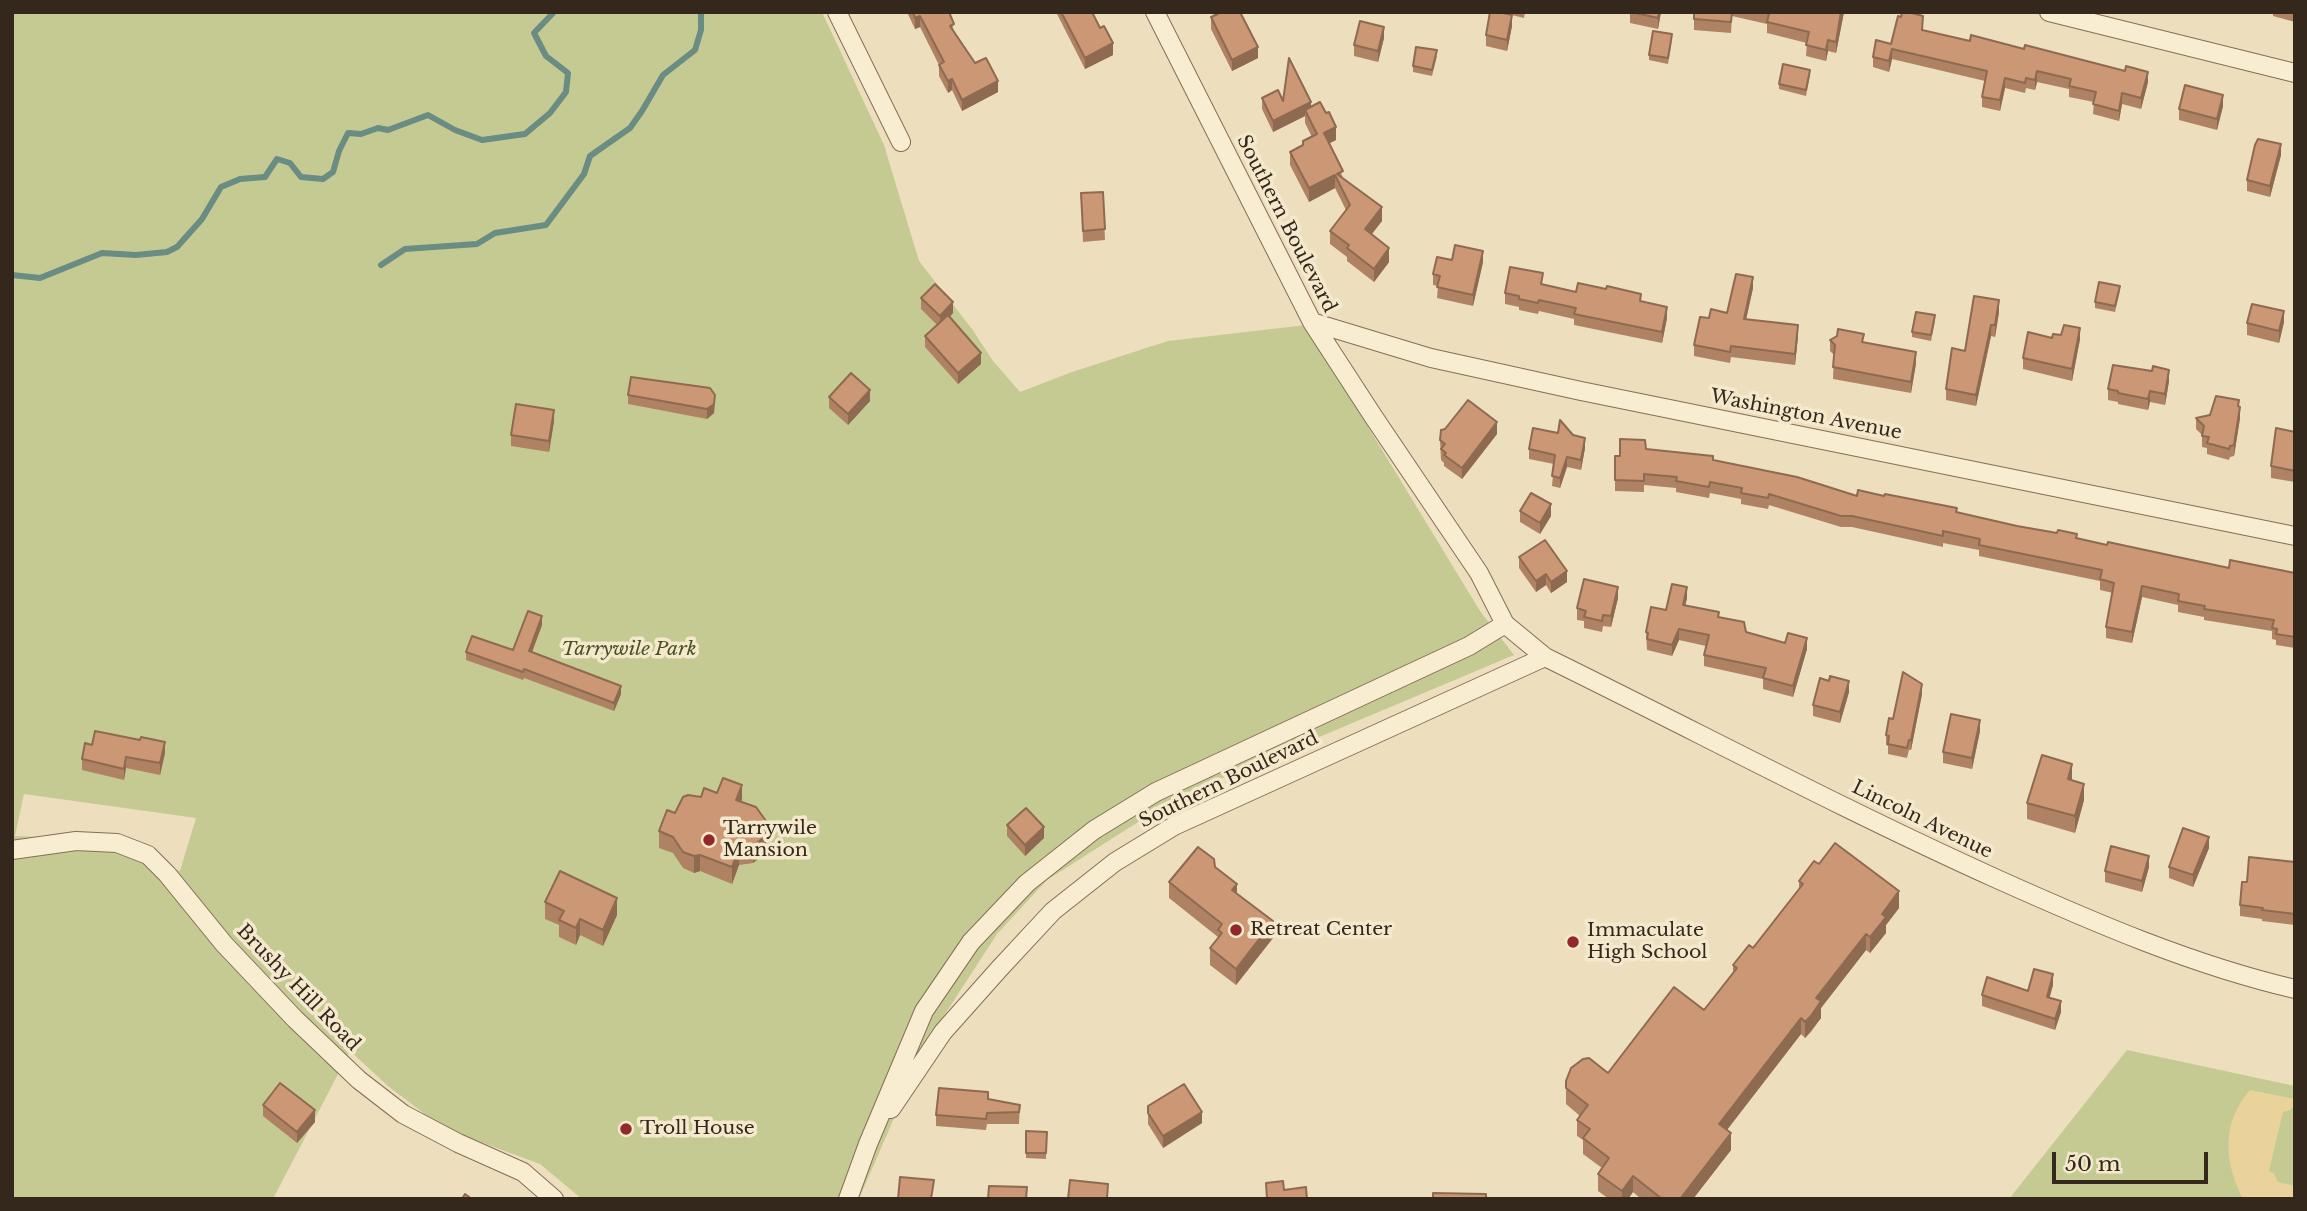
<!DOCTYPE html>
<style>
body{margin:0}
#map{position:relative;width:2307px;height:1211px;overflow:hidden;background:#eddebe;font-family:"Libre Baskerville",serif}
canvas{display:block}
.frame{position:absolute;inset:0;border:14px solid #34271c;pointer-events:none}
.scale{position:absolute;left:2052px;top:1152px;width:156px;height:32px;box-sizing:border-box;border:4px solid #34271c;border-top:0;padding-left:9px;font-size:21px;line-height:24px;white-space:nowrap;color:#34271c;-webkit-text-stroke:5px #f5e9cd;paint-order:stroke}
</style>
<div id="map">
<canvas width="2307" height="1211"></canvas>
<div class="frame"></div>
<div class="scale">50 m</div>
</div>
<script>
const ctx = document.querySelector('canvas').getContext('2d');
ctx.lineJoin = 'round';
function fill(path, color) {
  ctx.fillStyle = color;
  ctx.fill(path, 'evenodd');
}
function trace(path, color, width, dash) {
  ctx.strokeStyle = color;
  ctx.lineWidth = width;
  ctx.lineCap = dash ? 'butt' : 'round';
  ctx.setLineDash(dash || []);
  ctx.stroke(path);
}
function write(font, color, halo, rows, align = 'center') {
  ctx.font = font + ' "Libre Baskerville",serif';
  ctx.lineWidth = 7;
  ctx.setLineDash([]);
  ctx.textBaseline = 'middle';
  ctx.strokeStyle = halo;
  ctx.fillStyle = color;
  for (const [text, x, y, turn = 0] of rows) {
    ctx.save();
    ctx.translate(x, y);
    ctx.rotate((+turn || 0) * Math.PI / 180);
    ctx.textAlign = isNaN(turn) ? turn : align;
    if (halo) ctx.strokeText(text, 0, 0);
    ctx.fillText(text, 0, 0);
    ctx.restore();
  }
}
const green = new Path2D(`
 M12 12H822L884 145 919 261 972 329 993 361 1020 392 1072 372 1168 341 1306 325 1480 611 1514 655 1179 796 1047 880 997 934 927 1042 859 1199H582L540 1164 443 1128 388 1086 350 1051 273 1199H12ZM24 794 196 818 180 871 87 839 15 836Z
 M2127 1050 2295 1086V1199H2009Z`);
const sand = new Path2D(`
 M2250 1090 2295 1099V1105L2290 1110 2283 1112 2269 1171 2274 1174 2278 1182 2295 1186V1199H2243C2224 1162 2221 1123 2250 1090Z`);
const stream = new Path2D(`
 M381 265 405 249 477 244 495 233 546 225 584 174 590 156 630 128 642 111 663 75 695 50 701 30V12
 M12 275 40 278 102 253 136 255 167 252 177 247 202 219 221 187 240 179 265 177 277 159 290 163 301 177 323 179 333 172 339 151 348 133 361 134 378 128 388 130 428 115 455 130 482 140 525 134 550 113 566 92 568 73 546 56 534 33 554 12`);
const street = new Path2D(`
 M837 12 901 142
 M1155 12 1312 322 1373 416 1479 573 1505 624 1545 657C1696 731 1844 810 1997 879 2093 922 2192 965 2295 989
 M2049 12 2295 73
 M1312 322 1431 358 1581 391 2295 536
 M12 850 76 841 117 843 148 855 167 874 224 944 295 1019 359 1080 403 1114 458 1143 523 1172 554 1199
 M891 1109 943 1032 1000 968 1053 911 1115 862 1174 826 1545 657
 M848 1199 868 1144 924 1011 971 942 1027 883 1094 830 1156 792 1469 646 1505 624`);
const wall = new Path2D(`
 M907 12H949L954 32 975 63 998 92 962 111 952 90 948 93 939 76V65L920 27 915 29Z
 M1056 12H1092L1113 55 1085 69Z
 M1213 12H1240L1258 58 1232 71 1211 29V17L1214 16Z
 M1511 12H1525L1524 18 1512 15V26L1507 51 1486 46V35L1511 15Z
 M1630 12H1661L1658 29 1630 23Z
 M1694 12H1844L1836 53 1828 51 1826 61 1806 56 1807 43 1767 33V24L1732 16 1731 33 1694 30Z
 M2273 12H2295V22L2273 16Z
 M1923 30 2148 82 2141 109 2122 104 2119 121 2093 114 2094 102 2069 97V89L2037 82 2035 90 2026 88 2025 93 2005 88 2000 111 1982 107V97L1985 81 1892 59 1889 72 1873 67V57L1891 44Z
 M1384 38 1378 62 1354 56V45Z
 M1672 40 1668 64 1649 60V55Z
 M1437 56 1432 76 1413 72V66Z
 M1810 75 1806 96 1779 89V84Z
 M1262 98 1283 101 1311 107 1336 140 1329 143 1343 178 1382 221 1371 234 1389 262 1374 282 1347 261V257L1330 244V231L1346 210 1335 188 1309 202 1290 165V152L1303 145 1312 137 1305 123V116L1273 132 1262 109Z
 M2223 106 2217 130 2179 120V109Z
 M2281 155 2270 197 2247 191V180Z
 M1103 192 1105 240 1083 242 1081 193Z
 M1452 260 1483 262 1473 306 1437 298 1438 286 1433 285V274Z
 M1543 285 1576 292 1641 301 1667 318 1662 343 1574 325V319L1539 311 1538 314 1519 310V307L1505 304V293Z
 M1753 288 1746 319 1798 336 1795 365 1731 357 1730 363 1694 356V345L1709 318 1727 313Z
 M2120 291 2115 312 2095 308V302Z
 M921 298 953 313 950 317 981 364 958 384 925 347V336L937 325 921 309Z
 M1999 312 1995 337 1991 336 1976 406 1946 400V389L1965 351Z
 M1935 321 1931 341 1912 337V332Z
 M2284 322 2279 343 2247 335V323Z
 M2052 338 2080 339 2072 381 2023 369V358Z
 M1830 340 1864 342 1916 363 1911 393 1833 379 1834 355 1830 351Z
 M2152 371 2169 381 2165 405 2150 402 2148 410 2118 404V402L2108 400V389Z
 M628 395 715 404 714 413 707 419 628 404Z
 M829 397 870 401 848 425 829 408Z
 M2239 407 2240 418 2234 456 2230 457 2229 460 2207 454V448L2202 447V435L2196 429V418Z
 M554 421 549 452 511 446V435Z
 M2295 432V482L2271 478V466Z
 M1497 434 1462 479 1444 466V463L1441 460 1440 440Z
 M1585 448 1581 470 1567 467 1560 488 1552 486 1554 464 1529 459V449Z
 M1646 449 1713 460 1857 496 1957 513 2077 539 2229 568 2295 573V648L2276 645V640L2272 639V631L2204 620V617L2178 612V605L2142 597 2132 643 2106 638V627L2113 593 2100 590V581L1979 556V550L1943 543V547L1852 527H1841L1769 505 1768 509 1741 504V499L1710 493 1709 498 1676 492V488L1644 485V492L1615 491V456H1620Z
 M1520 511 1551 516 1540 534 1520 522Z
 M1519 557 1567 582 1551 593 1546 585 1536 592 1519 568Z
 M1618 598 1611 627 1603 626 1602 632 1584 628V621L1577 620V608Z
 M1687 598 1685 605 1719 617 1746 632 1807 649 1793 697 1763 689V679L1704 666V655L1706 646 1679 640 1672 656 1647 650 1646 632 1666 610Z
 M542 625 532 652 621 694 614 711 524 678 523 680 466 660V652L513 650Z
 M1849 692 1840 723 1813 716V705Z
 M1922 694 1911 750H1909L1907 758 1888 754V746L1886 745V735L1893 719Z
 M1980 731 1972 769 1943 763V752Z
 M165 753 160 775 126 768 124 780 82 770V759Z
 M2072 780 2084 800 2075 833 2027 819V803Z
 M742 802 766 847 763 855 753 863 739 865 732 884 700 871 694 873 683 868 673 853 659 848V831L675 813Z
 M1007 825 1044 838 1025 856 1007 836Z
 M2209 848 2193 887 2169 878V867Z
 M2295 862V925L2262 921V919L2240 916V905L2247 882Z
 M1819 864 1899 908 1886 925V933L1870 953 1866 950 1821 1008V1018L1811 1032 1805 1038 1801 1034 1727 1130 1731 1150 1693 1199H1641L1633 1192 1628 1199H1609L1598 1191V1174L1602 1168 1583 1154V1140L1577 1136V1120L1580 1116 1566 1104V1081L1608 1073 1704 1010 1733 973V965L1753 948 1799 889V881Z
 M1215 867 1273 938 1236 985 1210 965V948L1218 939V937L1169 898V882Z
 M2149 867 2142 892 2105 882V871Z
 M545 902 617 915 603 946 580 935 576 945 559 937V925L545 919Z
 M2053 985 2049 998 2061 1012 2055 1030 1982 1006V995L2028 991Z
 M988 1099 1020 1105 1019 1124H987L986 1130 936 1126V1115Z
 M263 1105 315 1122 297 1143 263 1116Z
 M1148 1106 1202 1123 1163 1148 1148 1124Z
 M1026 1131 1047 1132 1046 1159 1026 1158Z`);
const shadedWall = new Path2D(`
 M1659 12H1661L1658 29V18Z
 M1841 12H1844L1836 53V42Z
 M1512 15V26L1507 51V40Z
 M920 16V27L915 29V18Z
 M1384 27V38L1378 62V51Z
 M1828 40V51L1826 61V50Z
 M1113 43V55L1085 69V58Z
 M1258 47V58L1232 71V60Z
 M1892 49V59L1889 72V61Z
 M2037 71V82L2035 90V80Z
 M2148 72V82L2141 109V98Z
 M2005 78V88L2000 111V100Z
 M952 79V90L948 93V81Z
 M998 81V92L962 111V100Z
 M2122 93V104L2119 121V111Z
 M2223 95V106L2217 130V119Z
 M1311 102V113L1305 110V116L1273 132V121Z
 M1336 127V140L1324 146V133Z
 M2281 144V155L2270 197V186Z
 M1335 175V188L1309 202V188Z
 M1382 207V221L1365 243V229Z
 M1389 248V262L1374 282V269Z
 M1483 251V262L1473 306V295Z
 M1753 277V288L1744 329V319Z
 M1999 300V312L1995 337V325Z
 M953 302V313L940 327V316Z
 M1667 307V318L1662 343V332Z
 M2284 311V322L2279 343V331Z
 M1798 325V336L1795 365V354Z
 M1991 325V336L1976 406V395Z
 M2080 328V339L2072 381V369Z
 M1916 352V363L1911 393V382Z
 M981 353V364L958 384V373Z
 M2169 370V381L2165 405V394Z
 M870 390V401L848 425V414Z
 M2150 391V402L2148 410V399Z
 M715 395 714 413 707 419V409Z
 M2240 407V418L2234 456V445Z
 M554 410V421L549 452V441Z
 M1497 422V434L1462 479V468Z
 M1585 438V448L1581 470V460Z
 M1567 457V467L1560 488V478Z
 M1551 504V516L1540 534V523Z
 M1567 571V582L1551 593V582Z
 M1546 574V585L1536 592V581Z
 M2142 586V597L2132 643V632Z
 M1618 587V598L1611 627V616Z
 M1687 587V598L1683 616V605Z
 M542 616V625L529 660V651Z
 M1679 629V640L1672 656V645Z
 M1807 638V649L1793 697V686Z
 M1849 681V692L1840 723V712Z
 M1922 684V694L1911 750V740Z
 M621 686V694L614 711V703Z
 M1980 720V731L1972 769V758Z
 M165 742V753L160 775V763Z
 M126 757V768L124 780V769Z
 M2072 764V780L2068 779Z
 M2084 784V800L2075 833V816Z
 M742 785V801L736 800Z
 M1044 827V838L1025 856V845Z
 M766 831V847L763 855 753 863V846Z
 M2209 837V848L2193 887V875Z
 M739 848V865L732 884V867Z
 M700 855V871L694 873V856Z
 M2149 856V867L2142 892V881Z
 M1237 884V901L1232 890Z
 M1899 891V908L1886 925V933L1870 953V937L1882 914Z
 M617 898V915L603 946V930Z
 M580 919V935L576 945V928Z
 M1273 921V938L1236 985V969Z
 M1866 934V950L1821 1008V1018L1805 1038V1022L1816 998Z
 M2053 974V985L2047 1007V997Z
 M2061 1001V1012L2055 1030V1019Z
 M1801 1018V1034L1719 1140V1124Z
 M315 1110V1122L297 1143V1132Z
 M1202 1112V1123L1163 1148V1136Z
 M1731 1133V1150L1693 1199H1680Z
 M1633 1176V1192L1628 1199H1622V1191Z`);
const building = new Path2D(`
 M913 12H949L954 24 950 26 975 63 986 58 998 81 962 100 952 79 948 81 939 65 944 62 920 16 915 18Z
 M1061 12H1092L1100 28 1104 26 1113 43 1085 58Z
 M1218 12H1240L1258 47 1232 60 1211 17 1218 14Z
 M1490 12H1498L1512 15 1507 40 1486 35Z
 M1631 12H1659L1658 18Z
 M1694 12H1732L1731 22 1694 19Z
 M1763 12H1841L1836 42 1828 40 1826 50 1806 45 1809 32 1767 22 1769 14Z
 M1902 12H1908L1923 16 1922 30 1970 41 1971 35 2024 49 2025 45 2125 71 2126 66 2148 72 2141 98 2122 93 2119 111 2093 104 2096 92 2069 86 2071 79 2037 71 2035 80 2026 78 2025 83 2005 78 2000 100 1982 97 1987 71 1892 49 1889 61 1873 57 1876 40 1891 44 1898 16 1901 17Z
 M1360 21 1384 27 1378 51 1354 45Z
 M1653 31 1672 34 1668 58 1649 55Z
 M1416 47 1437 50 1432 70 1413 66Z
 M1289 58 1311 102 1273 121 1262 98 1278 90 1283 101Z
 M1783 64 1810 70 1806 90 1779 84Z
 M2185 85 2223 95 2217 119 2179 109Z
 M1320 102 1326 113 1329 112 1336 127 1324 133 1343 171 1337 174 1382 207 1365 229 1389 248 1374 269 1347 248 1349 245 1330 231 1350 205 1335 175 1309 188 1290 152 1303 145V141L1317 134 1305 110Z
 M2258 139 2281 144 2270 186 2247 180 2255 145Z
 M1103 192 1105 229 1083 231 1081 193Z
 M1455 245 1483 251 1473 295 1437 287 1440 276 1433 274 1437 257 1452 260Z
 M1510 267 1543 273 1541 284 1576 292 1578 283 1606 289 1607 286 1641 294 1640 301 1667 307 1662 332 1574 314 1576 308 1539 300 1538 303 1519 299V296L1505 293Z
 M1736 274 1753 277 1744 319 1798 325 1795 354 1731 346 1730 352 1694 345 1700 317 1709 318 1711 309 1727 313Z
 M2099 282 2120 286 2115 306 2095 302Z
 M935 284 953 302 940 316 921 298Z
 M1974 296 1999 300 1995 325H1991L1976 395 1946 389 1952 348 1965 351Z
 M2252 304 2284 311 2279 331 2247 323Z
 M1916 312 1935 315 1931 335 1912 332Z
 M948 315 981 353 958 373 925 336Z
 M2064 325 2080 328 2072 369 2023 358 2028 332 2052 338 2053 334 2061 335Z
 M1838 329 1864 334 1862 342 1916 352 1911 382 1833 367 1835 345 1830 340 1837 336Z
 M2113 365 2152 371 2153 366 2169 370 2165 394 2150 391 2148 399 2118 393V391L2108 389Z
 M851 373 870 390 848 414 829 397Z
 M631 377 710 388 715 395 714 404 707 409 628 395Z
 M2216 396 2239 400 2238 406 2240 407 2234 445 2230 446 2229 449 2207 443 2209 437 2202 436 2204 426 2196 418 2210 415Z
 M1468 400 1497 422 1462 468 1444 455 1446 453 1441 449 1445 444 1440 440 1441 430 1445 429Z
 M516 404 554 410 549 441 511 435Z
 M1560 420 1573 435 1585 438 1581 460 1567 457 1560 478 1552 476 1555 455 1529 449 1533 428 1558 433Z
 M2276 428 2295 432V471L2271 466Z
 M1620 439 1645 440 1646 449 1713 456V460L1797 477 1857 496 1858 490 1884 496 1885 494 1957 508 1956 512 2017 526 2057 533 2058 530 2077 534 2076 538 2107 545 2108 542 2229 568 2230 560 2295 573V637L2276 634 2277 629 2272 628 2274 620 2204 609 2205 606 2178 601 2179 594 2142 586 2132 632 2106 627 2114 583 2100 579 2102 570 1979 545 1980 539 1943 531V536L1852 516H1841L1769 494 1768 498 1741 493 1742 488 1710 482 1709 487 1676 481 1677 477 1644 474V481L1615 480V456H1620Z
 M1531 493 1551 504 1540 523 1520 511Z
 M1545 540 1567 571 1551 582 1546 574 1536 581 1519 557Z
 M1584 579 1618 587 1611 616 1603 615 1602 621 1584 617 1586 611 1577 608Z
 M1672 584 1687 587 1683 605 1719 612 1718 617 1744 622 1746 632 1785 643 1788 633 1807 638 1793 686 1763 678 1766 668 1704 655 1709 635 1679 629 1672 645 1647 639 1648 633 1646 632 1651 607 1666 610Z
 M528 611 542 616 529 651 621 686 614 703 524 669 523 672 466 652 472 636 513 650Z
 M1903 672 1922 684 1911 740H1909L1907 748 1888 744 1889 736 1886 735 1889 718 1893 719Z
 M1830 676 1849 681 1840 712 1813 705 1820 678 1829 681Z
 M1951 714 1980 720 1972 758 1943 752Z
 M95 731 140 740 141 737 165 742 160 763 126 757 124 769 82 759 85 743 92 745Z
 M2042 755 2072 764 2068 779 2084 784 2075 816 2027 803Z
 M723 778 742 785 736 800 756 807 766 821V831L763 838 753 846 739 848 732 867 700 855 694 856 683 852 673 837 659 831 667 810 675 813 683 797 688 795 701 797 704 788 717 793Z
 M1026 808 1044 827 1025 845 1007 825Z
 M2183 828 2209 837 2193 875 2169 867Z
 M1835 843 1899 891 1882 914 1886 917 1870 937 1866 934 1816 998 1821 1001 1811 1016 1805 1022 1801 1018 1719 1124 1731 1133 1680 1199H1662L1633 1176 1622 1191 1598 1174 1609 1158 1583 1138 1590 1129 1577 1120 1588 1105 1566 1088V1081L1571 1068 1583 1059 1589 1058 1608 1073 1674 987 1704 1010 1737 968 1733 965 1749 945 1753 948 1803 884 1799 881 1814 861 1819 864Z
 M2111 846 2149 856 2142 881 2105 871Z
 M1198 847 1214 859 1215 867 1237 884 1232 890 1273 921 1236 969 1210 948 1222 933 1218 930 1222 924 1169 882Z
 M2249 857 2295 862V914L2262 910 2263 908 2240 905 2242 882H2247Z
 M560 871 617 898 603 930 580 919 576 928 559 920 564 911 545 902Z
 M2034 969 2053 974 2047 997 2061 1001 2055 1019 1982 995 1987 977 2028 991Z
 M280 1083 315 1110 297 1132 263 1105Z
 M1184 1084 1202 1112 1163 1136 1148 1113V1106Z
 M939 1088 988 1092V1099L1020 1105 1019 1112 987 1113 986 1119 936 1115Z
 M1026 1131 1047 1132 1046 1153H1026Z
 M900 1177 934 1180 931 1199H898Z
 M1070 1180 1108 1184 1107 1199H1068Z
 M1283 1181 1284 1190 1306 1187 1307 1199H1267L1266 1183Z
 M989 1186 1027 1187 1026 1199H988Z
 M1433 1193 1486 1194V1199H1433Z
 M465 1194 472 1199H462Z`);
const markers = [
 [709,840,7,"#93282a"],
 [1236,930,7,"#93282a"],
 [1573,942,7,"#93282a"],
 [626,1129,7,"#93282a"]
];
const streetNames = [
 ["Southern Boulevard",1286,224,63],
 ["Washington Avenue",1806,415,11],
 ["Southern Boulevard",1229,780,-26],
 ["Lincoln Avenue",1922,820,26],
 ["Brushy Hill Road",298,988,46]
];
const parkNames = [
 ["Tarrywile Park",629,650]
];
const poiNames = [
 ["Tarrywile",723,829],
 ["Mansion",723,851],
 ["Retreat Center",1250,930],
 ["Immaculate",1587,931],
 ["High School",1587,953],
 ["Troll House",640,1129]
];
fill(green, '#c5ca93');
fill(sand, '#e9d39b');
trace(stream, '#698c83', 6);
trace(street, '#856f57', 20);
trace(street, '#f8ecd1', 18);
fill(wall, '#af8264');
fill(shadedWall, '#8e6a51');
fill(building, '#cb9774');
trace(building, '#8e6a51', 2);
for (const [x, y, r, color] of markers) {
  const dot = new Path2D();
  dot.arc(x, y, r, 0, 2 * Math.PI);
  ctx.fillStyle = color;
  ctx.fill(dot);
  trace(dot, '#f5e9cd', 2.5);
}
write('19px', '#34271c', '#f5e9cd', streetNames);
write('italic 19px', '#465122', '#f5e9cd', parkNames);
write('19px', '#34271c', '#f5e9cd', poiNames, 'left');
</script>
